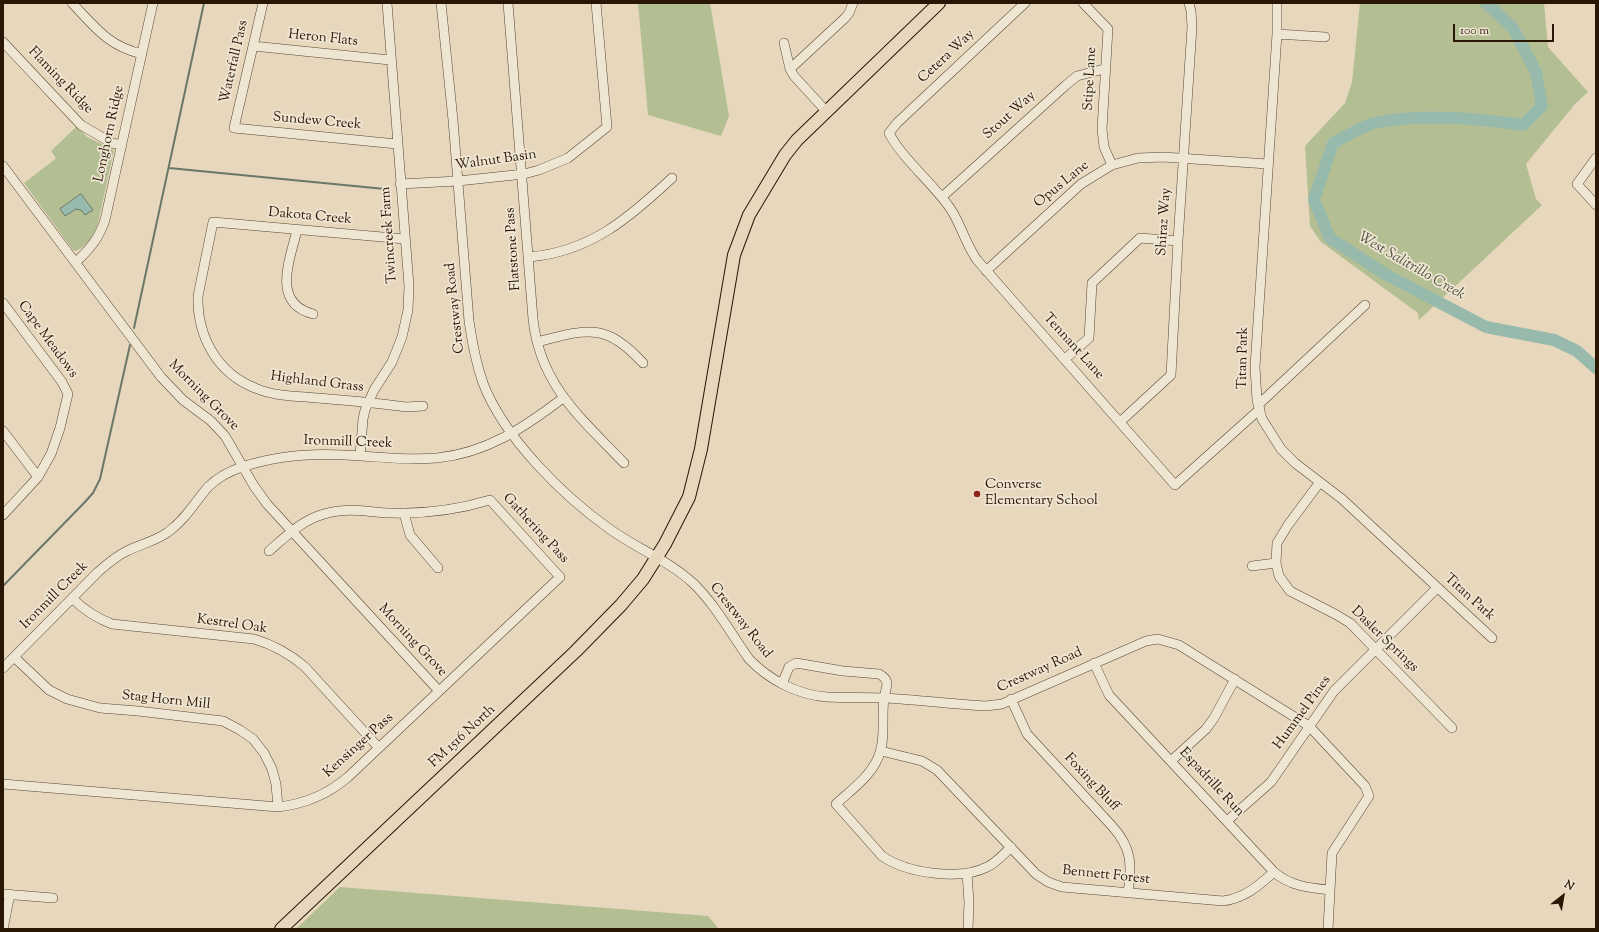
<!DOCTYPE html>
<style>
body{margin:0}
#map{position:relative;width:1599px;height:932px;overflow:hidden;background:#e7d7bc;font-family:"Sorts Mill Goudy",serif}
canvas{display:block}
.frame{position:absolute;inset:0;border:4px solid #2a1605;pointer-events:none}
.north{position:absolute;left:1543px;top:876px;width:40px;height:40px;-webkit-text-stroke:3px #efe5d3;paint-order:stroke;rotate:31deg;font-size:11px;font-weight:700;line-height:16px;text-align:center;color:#2a1605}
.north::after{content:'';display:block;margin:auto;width:14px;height:18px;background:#2a1605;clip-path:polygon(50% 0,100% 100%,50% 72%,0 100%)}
.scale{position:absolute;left:1453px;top:24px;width:101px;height:18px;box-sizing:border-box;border:2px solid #2a1605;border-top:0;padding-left:5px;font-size:12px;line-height:14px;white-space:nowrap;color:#2a1605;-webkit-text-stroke:3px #efe5d3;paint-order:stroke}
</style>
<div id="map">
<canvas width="1599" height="932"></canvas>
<div class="frame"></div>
<div class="north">N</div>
<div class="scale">100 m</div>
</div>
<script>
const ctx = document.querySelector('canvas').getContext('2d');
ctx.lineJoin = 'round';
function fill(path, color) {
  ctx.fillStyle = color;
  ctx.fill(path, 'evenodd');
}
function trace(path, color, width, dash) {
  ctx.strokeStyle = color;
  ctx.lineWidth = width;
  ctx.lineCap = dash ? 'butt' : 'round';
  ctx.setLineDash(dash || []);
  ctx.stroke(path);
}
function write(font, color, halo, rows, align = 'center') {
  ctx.font = font + ' "Sorts Mill Goudy",serif';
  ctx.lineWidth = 3.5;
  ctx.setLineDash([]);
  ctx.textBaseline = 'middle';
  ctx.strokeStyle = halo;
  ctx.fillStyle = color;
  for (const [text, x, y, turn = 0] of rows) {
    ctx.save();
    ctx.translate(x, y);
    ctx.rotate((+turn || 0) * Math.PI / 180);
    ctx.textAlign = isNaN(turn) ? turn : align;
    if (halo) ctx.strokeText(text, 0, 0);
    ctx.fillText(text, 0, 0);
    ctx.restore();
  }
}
const green = new Path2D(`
 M638 3H710L729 116 721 136 648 115Z
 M1360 3H1544L1548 47 1588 92 1575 104 1526 164 1536 199 1542 205 1419 320 1418 313 1321 242 1310 226 1305 146 1345 103 1352 82Z
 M77 126 87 137 114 150 98 223C94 234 88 246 76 251L73 250 24 183 54 160 56 158 51 151Z
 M340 887 708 916 719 929H296Z`);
const water = new Path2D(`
 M81 194 93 210 85 215 81 210 76 209 65 216 60 209Z`);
const stream = new Path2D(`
 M169 168 385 189
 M134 328 204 3
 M3 586 84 503 93 493 100 479 130 345`);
const river = new Path2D(`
 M1486 3 1513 28 1536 72 1542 106 1523 125C1476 118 1421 113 1374 123 1362 126 1345 137 1333 143L1314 200 1330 238 1385 274 1486 327 1554 340 1577 351 1596 368`);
const minor = new Path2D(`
 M72 3C95 27 108 46 142 54
 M263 3 234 128 397 144
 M441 3 453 120 469 321C472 342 476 363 483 383 504 438 564 497 611 530 638 549 669 561 693 583 714 603 732 635 749 659 769 680 798 695 827 697 846 698 866 697 885 698 919 700 952 704 986 706L1002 704 1146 641 1158 639 1179 645 1309 726 1365 786 1369 796 1332 853 1328 929
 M508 3 533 319C540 385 581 418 624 463
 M1025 3 897 123 889 133C904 161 931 181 950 208 961 224 965 243 977 260L1175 485 1260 409
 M1083 3 1108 29 1102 129 1104 147 1112 165
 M1277 3V34L1255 367 1257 400 1262 419 1281 449 1295 463 1342 499 1492 638
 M1277 34 1325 37
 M3 42 81 125 112 143 122 145
 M784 43 790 69 794 76 826 111
 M253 46 390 60
 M790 69 845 18 849 13 853 3
 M1596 158 1577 184 1596 205
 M3 166 161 377 183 400 211 421 225 436 254 486 267 504 439 691
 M400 184 458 181 524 174 539 170 568 158 607 127 596 3
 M942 197 1066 85 1077 76 1104 69
 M297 230C290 260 271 303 313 314
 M405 239 213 222 198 296C197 336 217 373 255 388 271 395 289 396 306 397 339 400 373 402 406 407L423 406
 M529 257C590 252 629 218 672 178
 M76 262C90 249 99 238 105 220L153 3
 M986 271 1081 184 1112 165 1138 158 1163 157 1268 164
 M3 303 62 382 68 394 60 428 51 454 38 477 3 515
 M537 342C587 329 605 322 643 363
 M1065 359 1089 338 1092 283 1140 238 1178 241
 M1258 405 1365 305
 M1120 422 1171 375 1178 241 1192 27 1191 11 1189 3
 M3 431 38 477
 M360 456 363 419 365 410 374 390 392 362 402 337 408 310 409 286 387 3
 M1320 482 1288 525 1277 543 1276 563 1279 576 1290 591 1335 614 1350 623 1452 728
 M404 513 410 535 438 568
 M1252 566 1276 563
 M72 598C84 610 96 618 112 624L254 639C274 645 289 653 305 667L379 748
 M14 657 49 690 67 699 100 708 138 711 223 721 240 730 253 739 264 753 272 769 276 784 278 807
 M1094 663 1109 695 1274 872C1290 886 1309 888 1330 890
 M3 668 98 572C107 564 116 556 127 551 141 544 156 541 168 532 185 520 195 502 208 487 217 478 230 471 242 467 275 456 309 453 344 455 375 456 405 461 437 458 487 453 525 427 563 398
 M782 684 789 667 796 663 843 671 879 674C883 676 886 678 887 683 887 688 885 692 884 698 881 719 887 742 876 762 867 779 850 791 836 804L882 856C906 873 960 881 987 867 996 863 1004 854 1011 847
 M1011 699 1027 734 1112 826C1132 848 1132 865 1128 893
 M881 751 922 761 937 770 1036 874 1048 882 1062 887 1223 901C1245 898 1258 886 1274 872
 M1171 761 1206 729 1214 718 1235 679
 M3 784 278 807C305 804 327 795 348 777L560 577 490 500C457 510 424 514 391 513 365 512 344 506 318 516 299 523 284 538 269 551
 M1227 821 1271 782 1334 691 1437 588
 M967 873 969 902 968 929
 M3 894 53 898
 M3 929 10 894`);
const major = new Path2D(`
 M281 929 576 651 621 605 643 579 665 544 689 497 701 449 734 255 749 215 785 155 797 140 939 3`);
const markers = [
 [977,494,4,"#8f2418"]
];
const streetNames = [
 ["Heron Flats",323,39,6],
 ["Cetera Way",947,57,-43],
 ["Waterfall Pass",235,62,-77],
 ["Stipe Lane",1091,79,-87],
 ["Flaming Ridge",60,81,46],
 ["Stout Way",1010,116,-42],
 ["Sundew Creek",317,122,5],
 ["Longhorn Ridge",110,134,-78],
 ["Walnut Basin",496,161,-8],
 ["Opus Lane",1062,185,-39],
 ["Dakota Creek",310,217,5],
 ["Shiraz Way",1165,222,-86],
 ["Twincreek Farm",390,235,-94],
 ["Flatstone Pass",514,249,-94],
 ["Crestway Road",456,308,-96],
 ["Cape Meadows",47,340,54],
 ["Tennant Lane",1073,347,48],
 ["Titan Park",1244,358,-89],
 ["Highland Grass",317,383,7],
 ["Morning Grove",203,396,45],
 ["Ironmill Creek",348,443,2],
 ["Gathering Pass",535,529,47],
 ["Ironmill Creek",55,596,-45],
 ["Titan Park",1469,598,42],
 ["Crestway Road",740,621,52],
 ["Kestrel Oak",232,625,8],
 ["Dasler Springs",1384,640,44],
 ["Morning Grove",412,641,47],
 ["Crestway Road",1040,671,-24],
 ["Stag Horn Mill",166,701,6],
 ["Hummel Pines",1303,713,-54],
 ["FM 1516 North",463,737,-43],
 ["Kensinger Pass",359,746,-42],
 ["Foxing Bluff",1091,783,47],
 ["Espadrille Run",1211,783,47],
 ["Bennett Forest",1106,876,6]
];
const poiNames = [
 ["Converse",985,486],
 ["Elementary School",985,502]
];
const waterNames = [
 ["West Salitrillo Creek",1411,267,30]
];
fill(green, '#b3bf92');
fill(water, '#97baac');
trace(water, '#6b7869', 1);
trace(stream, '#6b7869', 2);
trace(river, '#97baac', 12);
trace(minor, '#594633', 10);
trace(major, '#2a1605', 14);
trace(minor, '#efe5d3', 9);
trace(major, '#e7d7bc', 12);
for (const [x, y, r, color] of markers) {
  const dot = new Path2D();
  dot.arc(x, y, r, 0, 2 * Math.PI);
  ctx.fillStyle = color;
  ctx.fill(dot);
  trace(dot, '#efe5d3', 1.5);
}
write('14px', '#2a1605', '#efe5d3', streetNames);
write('14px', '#2a1605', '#efe5d3', poiNames, 'left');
write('italic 15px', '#504f3f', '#efe5d3', waterNames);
</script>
